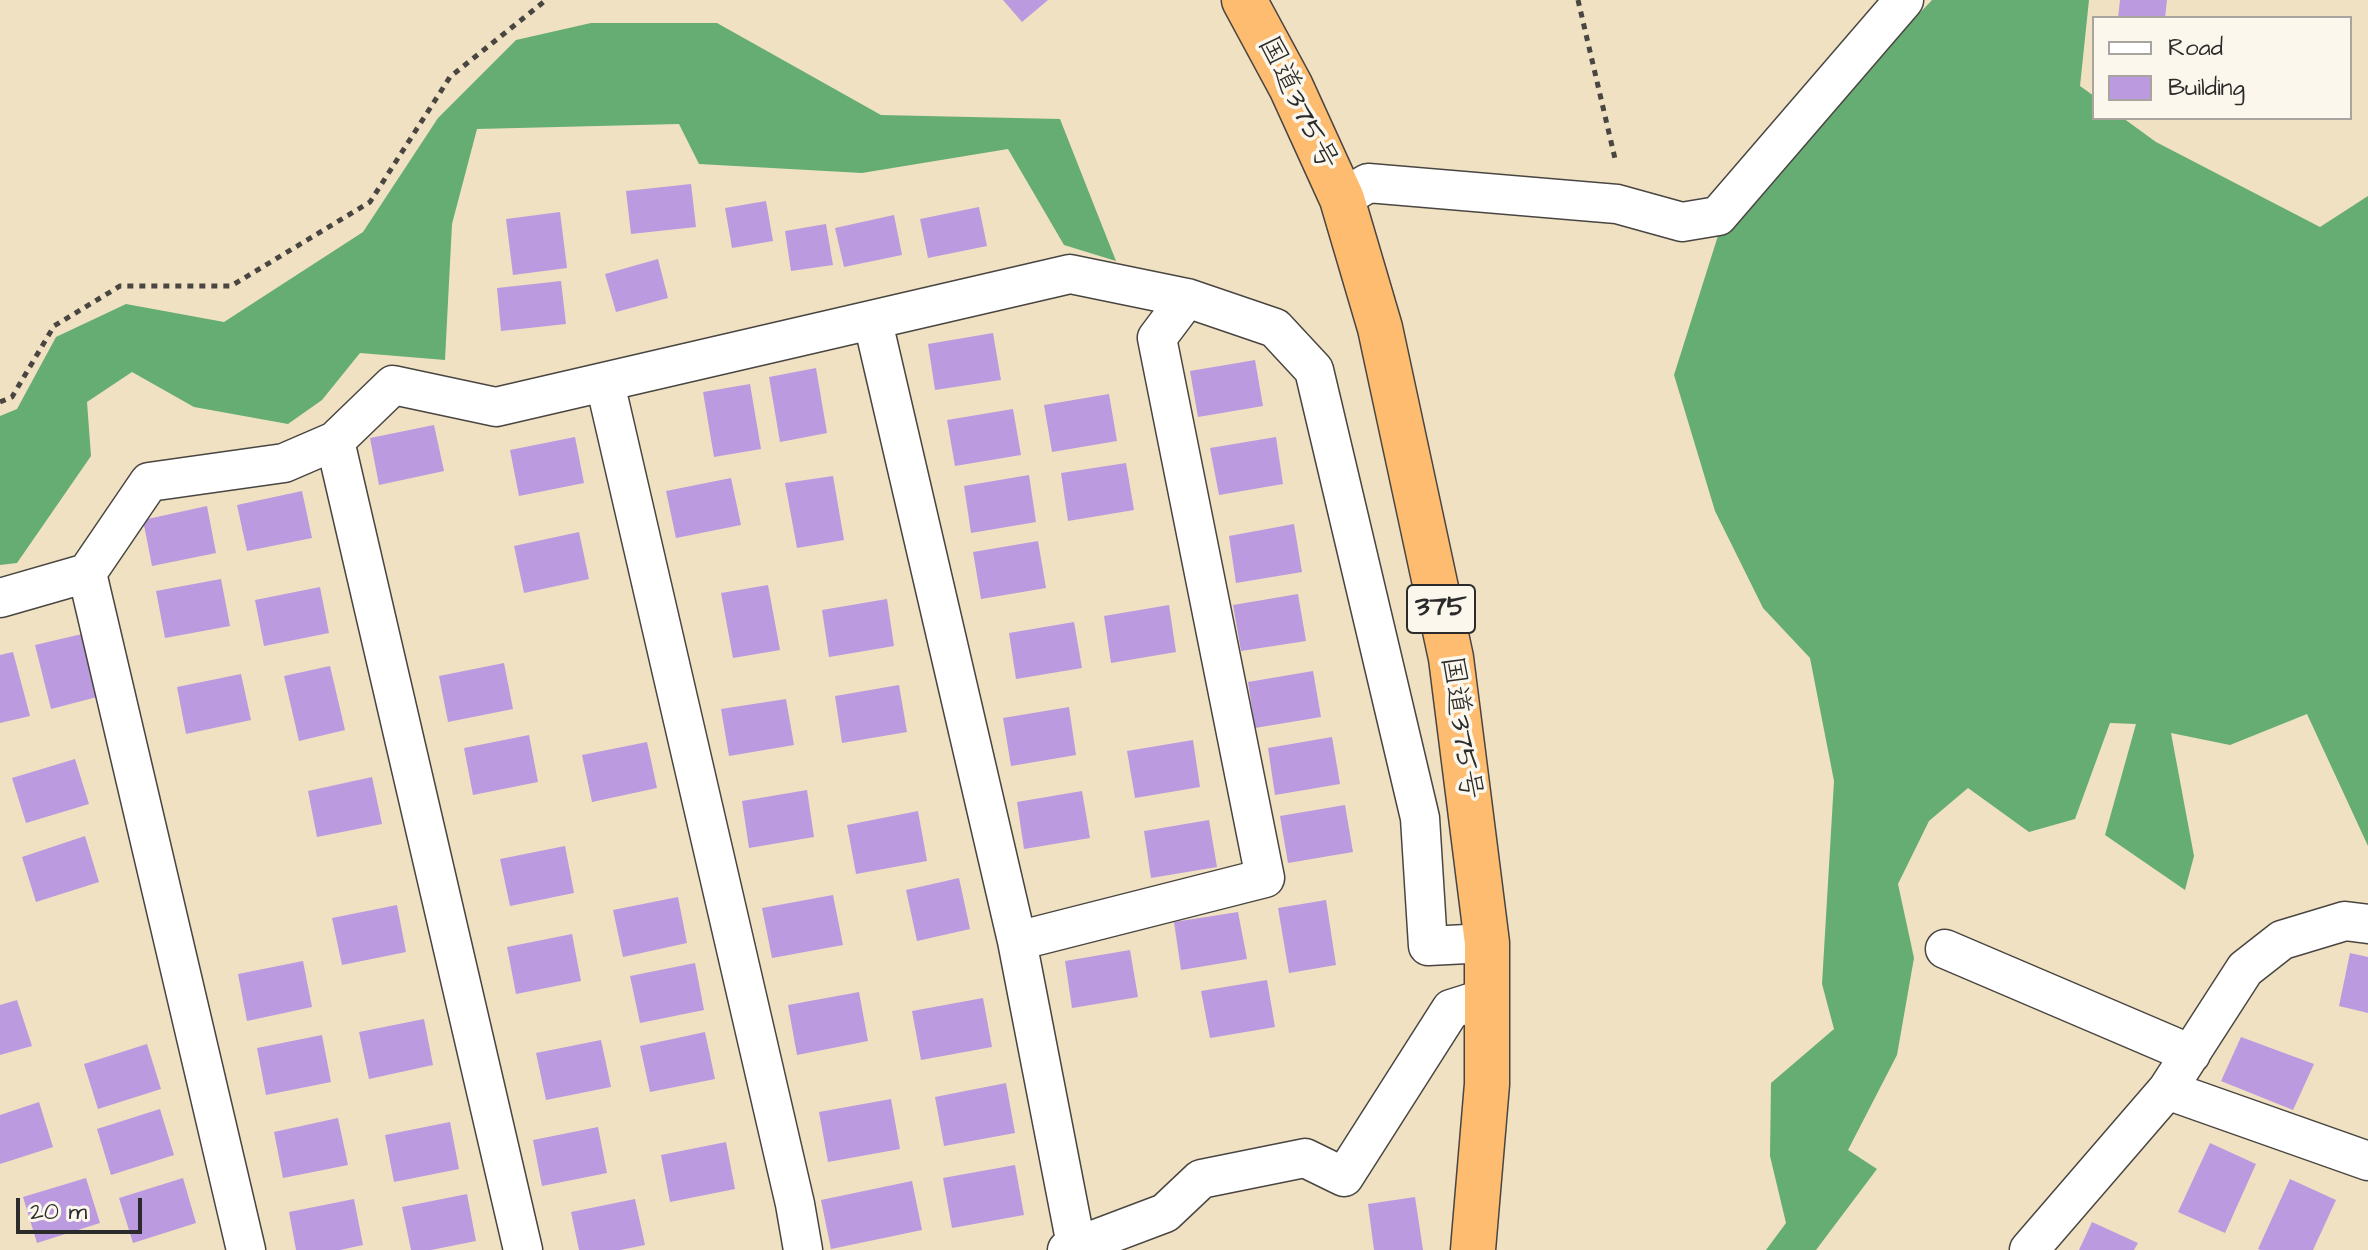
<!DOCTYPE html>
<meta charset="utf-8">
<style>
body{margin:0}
#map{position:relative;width:2368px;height:1250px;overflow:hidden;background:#f0e1c2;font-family:"Architects Daughter",sans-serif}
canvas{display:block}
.legend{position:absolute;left:2092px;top:16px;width:260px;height:104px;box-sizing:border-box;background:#fbf7ec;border:2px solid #a8a59f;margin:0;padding:10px 14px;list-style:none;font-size:24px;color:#2b2b2b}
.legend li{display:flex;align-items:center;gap:16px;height:40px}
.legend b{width:40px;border:2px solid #a8a59f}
.scale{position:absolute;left:16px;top:1198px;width:126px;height:36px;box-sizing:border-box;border:4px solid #2b2b2b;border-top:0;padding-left:10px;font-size:24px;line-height:28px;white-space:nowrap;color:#2b2b2b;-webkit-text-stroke:6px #fbf7ec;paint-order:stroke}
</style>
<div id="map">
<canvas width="2368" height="1250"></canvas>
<ul class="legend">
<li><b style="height:10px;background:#fff"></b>Road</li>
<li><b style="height:22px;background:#bc9adf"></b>Building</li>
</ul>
<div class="scale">20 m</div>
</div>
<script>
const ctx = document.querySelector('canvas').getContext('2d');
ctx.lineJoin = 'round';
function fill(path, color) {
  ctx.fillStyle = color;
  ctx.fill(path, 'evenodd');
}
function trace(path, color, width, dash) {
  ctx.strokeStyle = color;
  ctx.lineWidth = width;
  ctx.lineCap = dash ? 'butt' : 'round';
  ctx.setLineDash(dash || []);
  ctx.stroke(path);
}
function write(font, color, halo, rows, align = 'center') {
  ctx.font = font + ' "Architects Daughter","Klee One",sans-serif';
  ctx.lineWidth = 7;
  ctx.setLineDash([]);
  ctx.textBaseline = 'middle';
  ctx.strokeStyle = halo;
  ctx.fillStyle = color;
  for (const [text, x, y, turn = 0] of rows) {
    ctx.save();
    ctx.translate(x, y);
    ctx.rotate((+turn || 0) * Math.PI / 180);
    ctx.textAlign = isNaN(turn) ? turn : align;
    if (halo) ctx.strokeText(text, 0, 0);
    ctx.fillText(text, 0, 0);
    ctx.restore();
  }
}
const forest = new Path2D(`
 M1932 0H2089L2080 86 2094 96V118H2123L2156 142 2320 227 2368 196V846L2307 714 2230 745 2171 733 2194 856 2185 890 2105 835 2136 724 2110 723 2075 819 2029 832 1968 788 1929 821 1898 884 1914 958 1897 1055 1848 1150 1877 1169 1816 1250H1766L1786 1223 1770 1156 1771 1083 1834 1029 1822 984 1834 781 1810 658 1763 608 1715 511 1674 375 1722 223Z
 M591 23H717L881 115 1060 119 1116 261 1064 245 1008 149 862 173 699 164 679 124 477 129 452 224 445 360 360 353 322 400 288 424 194 407 132 372 87 402 91 456 17 563 0 565V416L17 409 56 337 126 304 224 322 363 232 438 118 516 40Z`);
const building = new Path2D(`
 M1003 0H1048L1022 22Z
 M2120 0H2167L2165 18H2118Z
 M691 184 696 227 631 234 626 191Z
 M766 201 773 241 732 248 725 208Z
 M979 207 987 246 928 258 920 219Z
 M560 212 567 268 513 275 506 219Z
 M894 215 902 255 844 267 835 228Z
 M826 224 833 265 791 271 785 231Z
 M658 259 668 298 616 312 605 274Z
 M561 281 566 324 501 331 497 288Z
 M993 333 1001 380 935 390 928 344Z
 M1255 360 1263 406 1198 417 1190 371Z
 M816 368 827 433 780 442 769 377Z
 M750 384 761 449 714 457 703 392Z
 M1109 394 1117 441 1052 452 1044 405Z
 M1013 409 1021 455 955 466 947 420Z
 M434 425 444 471 379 485 370 438Z
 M575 437 584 483 519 496 510 450Z
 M1276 437 1283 484 1219 495 1210 448Z
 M1126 463 1134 510 1068 521 1061 473Z
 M1029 475 1036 522 971 533 964 486Z
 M833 476 844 540 797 548 785 483Z
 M731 478 741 525 676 538 666 491Z
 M302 491 312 538 247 551 237 505Z
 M207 506 216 553 152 566 143 520Z
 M1294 524 1302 572 1236 583 1229 536Z
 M579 532 589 579 524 593 514 546Z
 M1038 541 1046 588 981 599 973 552Z
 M221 579 230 626 165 638 156 591Z
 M768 585 780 650 733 658 721 593Z
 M320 587 329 633 264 646 255 600Z
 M1298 594 1306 641 1241 651 1233 605Z
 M887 599 894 646 829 657 822 610Z
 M1169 605 1176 652 1111 663 1104 616Z
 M1074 622 1082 668 1016 679 1009 633Z
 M82 634 97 697 51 709 35 645Z
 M13 652 30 716 0 723V655Z
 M504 663 513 709 448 722 439 676Z
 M330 666 345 730 299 741 284 676Z
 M1313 671 1321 717 1255 728 1248 682Z
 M241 674 251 720 186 734 177 687Z
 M899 685 907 732 842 743 835 696Z
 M786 699 794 745 729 756 721 709Z
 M1069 707 1076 755 1011 766 1003 718Z
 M529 735 538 782 473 795 464 748Z
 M1332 737 1340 784 1275 795 1268 748Z
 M1193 740 1200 787 1135 798 1127 751Z
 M647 742 657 788 592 802 582 755Z
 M75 759 89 804 26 823 12 778Z
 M372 777 382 824 317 837 308 791Z
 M807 790 814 837 749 848 742 801Z
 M1082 791 1090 838 1024 849 1017 802Z
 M1345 805 1353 852 1288 863 1280 816Z
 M918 811 927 861 856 874 847 825Z
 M1209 820 1217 867 1151 878 1144 831Z
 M85 836 99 882 36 902 22 857Z
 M565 846 574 893 510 906 500 859Z
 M959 878 970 929 917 941 906 890Z
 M833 895 843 945 772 958 762 908Z
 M678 897 687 943 623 957 613 910Z
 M1326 900 1336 965 1289 973 1278 908Z
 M397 905 406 952 342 965 332 918Z
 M1238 912 1247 959 1181 970 1174 922Z
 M572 934 581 981 516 994 507 947Z
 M1130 950 1138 997 1072 1008 1065 961Z
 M2350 953 2368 957V1013L2339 1006Z
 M303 961 312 1007 247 1021 238 974Z
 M695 963 704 1010 640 1023 630 976Z
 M1267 980 1275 1027 1210 1038 1201 991Z
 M859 992 868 1041 797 1055 788 1005Z
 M983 998 992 1047 921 1060 912 1011Z
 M17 1000 32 1046 0 1055V1005Z
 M424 1019 433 1065 369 1079 359 1032Z
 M705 1032 715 1079 650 1092 640 1046Z
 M322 1035 331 1082 266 1095 257 1048Z
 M2241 1037 2314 1064 2293 1110 2221 1081Z
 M601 1040 611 1087 546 1100 536 1053Z
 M147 1044 161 1089 98 1109 84 1064Z
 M1006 1083 1015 1133 944 1146 935 1097Z
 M891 1099 900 1149 828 1162 819 1112Z
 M39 1102 53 1147 0 1164V1115Z
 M160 1109 174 1155 111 1175 97 1129Z
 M338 1118 348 1165 283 1178 274 1132Z
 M450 1122 459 1169 394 1182 385 1135Z
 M598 1127 607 1173 542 1186 533 1140Z
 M726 1142 735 1189 670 1202 661 1155Z
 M2210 1143 2256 1164 2225 1233 2178 1212Z
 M1015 1165 1024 1215 952 1228 943 1178Z
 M86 1178 100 1223 37 1243 23 1197Z
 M183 1178 196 1223 133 1243 119 1198Z
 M2290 1179 2336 1200 2313 1250H2261L2258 1249Z
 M912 1181 922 1230 831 1249 821 1200Z
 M467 1194 476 1241 431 1250H411L402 1207Z
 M1415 1197 1423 1250H1374L1368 1204Z
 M354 1199 363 1245 340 1250H296L289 1212Z
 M635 1199 645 1245 620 1250H579L571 1212Z
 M2092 1222 2138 1243 2134 1250H2079Z`);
const path = new Path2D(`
 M1578 0 1616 163
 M0 402 12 397 54 326 120 286H231L370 202 450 77 546 0`);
const minor = new Path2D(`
 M1342 199 1368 183 1617 204 1682 222 1718 216 1904 0
 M873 322 1017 941 1077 1250
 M605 383 795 1204 803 1250
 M335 441 523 1250
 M87 573 246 1250
 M0 598 87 573 149 482 284 463 335 441 393 385 496 407 1070 274 1187 298 1275 328 1314 370 1420 818 1428 946 1487 943
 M1017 941 1265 878 1157 338 1187 298
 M1945 949 2191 1054
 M2167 1090 2368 1161
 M1067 1250 1165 1213 1201 1179 1305 1158 1344 1177 1451 1009 1486 998
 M2029 1250 2167 1090 2245 969 2282 940 2345 921 2368 924`);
const trunk = new Path2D(`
 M1244 0 1291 87 1342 199 1380 328 1451 658 1487 943V1084L1473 1250`);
const shields = [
 [1441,609,68]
];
const shieldNames = [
 ["375",1441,609]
];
const streetNames = [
 ["国道375号",1296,104,64],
 ["国道375号",1459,728,82]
];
fill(forest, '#66ad74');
fill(building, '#bc9adf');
trace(minor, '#494642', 41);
trace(trunk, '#494642', 47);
trace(path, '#494642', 5, [6, 6]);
trace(minor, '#fff', 38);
trace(trunk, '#fdbc6f', 44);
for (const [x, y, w] of shields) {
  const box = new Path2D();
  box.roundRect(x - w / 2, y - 24, w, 48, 6);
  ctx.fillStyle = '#fbf7ec';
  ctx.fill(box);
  trace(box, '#2b2b2b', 2);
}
write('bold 28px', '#2b2b2b', null, shieldNames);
write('30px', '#2b2b2b', '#fbf7ec', streetNames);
</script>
